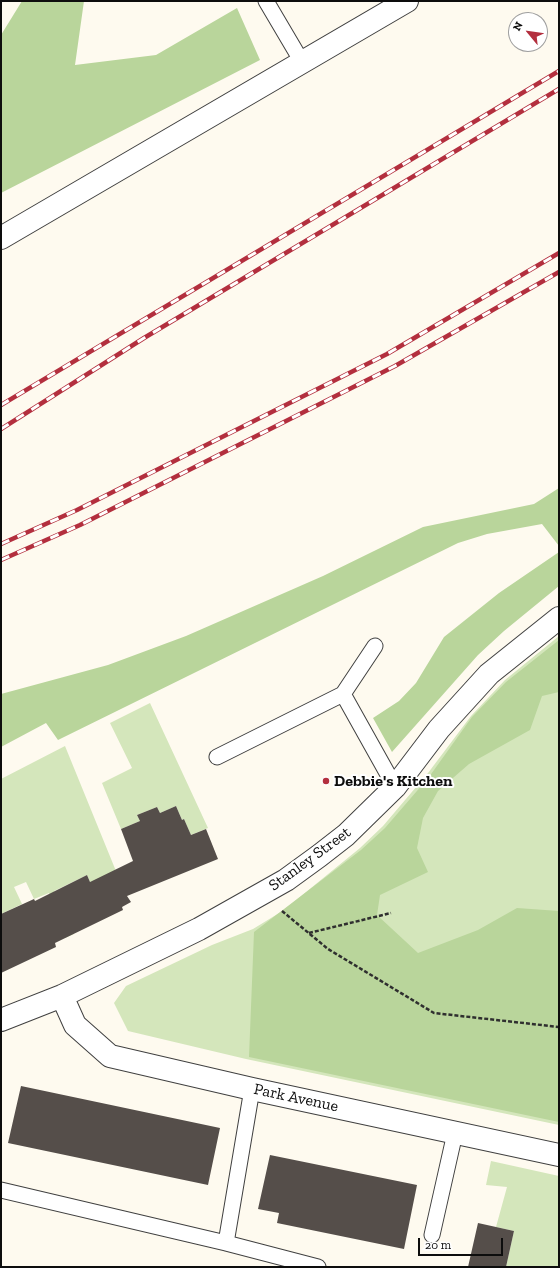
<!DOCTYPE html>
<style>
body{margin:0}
#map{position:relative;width:560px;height:1268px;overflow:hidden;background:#fefaef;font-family:"Zilla Slab",serif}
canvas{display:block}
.frame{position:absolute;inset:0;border:2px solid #0d0d0d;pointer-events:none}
.north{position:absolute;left:508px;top:12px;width:40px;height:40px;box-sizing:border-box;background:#fff;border:1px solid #9e9e9e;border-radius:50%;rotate:299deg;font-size:11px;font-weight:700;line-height:16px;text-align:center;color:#0d0d0d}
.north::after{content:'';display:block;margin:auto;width:14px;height:18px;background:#b32f3e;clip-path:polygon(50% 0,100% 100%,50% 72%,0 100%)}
.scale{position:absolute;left:418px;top:1238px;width:85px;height:18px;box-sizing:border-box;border:2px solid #0d0d0d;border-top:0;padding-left:5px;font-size:12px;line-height:14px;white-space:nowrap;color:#0d0d0d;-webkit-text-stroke:3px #fff;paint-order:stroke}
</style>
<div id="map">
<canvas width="560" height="1268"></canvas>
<div class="frame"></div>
<div class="north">N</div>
<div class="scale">20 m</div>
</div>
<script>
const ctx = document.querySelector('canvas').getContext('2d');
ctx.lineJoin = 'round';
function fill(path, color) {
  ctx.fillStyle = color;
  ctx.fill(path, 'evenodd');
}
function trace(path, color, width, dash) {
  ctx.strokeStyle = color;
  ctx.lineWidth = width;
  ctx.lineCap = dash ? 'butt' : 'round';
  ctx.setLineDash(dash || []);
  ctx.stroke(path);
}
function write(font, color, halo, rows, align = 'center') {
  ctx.font = font + ' "Zilla Slab",serif';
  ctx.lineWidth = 4;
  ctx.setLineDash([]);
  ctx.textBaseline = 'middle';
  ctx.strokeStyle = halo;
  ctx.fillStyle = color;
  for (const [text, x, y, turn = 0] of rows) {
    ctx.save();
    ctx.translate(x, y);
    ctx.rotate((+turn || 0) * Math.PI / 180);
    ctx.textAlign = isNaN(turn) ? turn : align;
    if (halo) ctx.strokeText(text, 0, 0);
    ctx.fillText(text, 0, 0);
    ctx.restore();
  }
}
const green = new Path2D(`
 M559 636V1125L246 1059 128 1031 114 1003 126 986 212 945 253 929 284 910 360 848 383 826 428 773 471 716 505 680Z
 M150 703 208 828 191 835 184 819 182 820 176 806 160 813 157 807 137 815 140 821 121 829 102 783 132 768 110 723Z
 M65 746 118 876 90 882 87 875 54 891 74 934 65 938 49 893 34 899 26 882 14 887 22 904 1 914V779Z
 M491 1161 559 1176V1267H506L514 1231 496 1227 507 1187 486 1185Z`);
const forest = new Path2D(`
 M22 1H84L75 65 156 55 237 8 260 60 1 193V35Z
 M559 488V546L542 524 487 534 458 543 58 740 46 723 1 747V694L108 665 186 636 323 576 423 527 534 504Z
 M559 552V586L504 631 478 655 392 752 373 718 399 701 416 683 444 637 499 593Z
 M559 640V692L542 696 530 730 469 764 438 791 423 818 417 848 428 872 380 895 377 915 418 953 478 930 517 908 559 911V1122L249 1057 254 932 361 850 385 828 429 777 472 717 506 682Z`);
const building = new Path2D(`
 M176 806 182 820 184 819 191 835 206 829 218 859 127 896 131 902 122 907 123 910 55 943 56 947 1 973V914L34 899 35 901 87 875 90 882 133 861 121 829 140 821 137 815 157 807 160 813Z
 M21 1086 220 1128 208 1185 8 1143Z
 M270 1155 417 1185 404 1249 277 1223 279 1213 258 1209Z
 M478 1223 514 1231 506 1267H468Z`);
const path = new Path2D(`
 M282 911 328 949 434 1013 559 1027
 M309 933 391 913`);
const lane = new Path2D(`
 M266 1 302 62
 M343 694 375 646
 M217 757 343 694 395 787
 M1 1190 226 1243 318 1267
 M432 1235 455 1133
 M226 1243 252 1089`);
const street = new Path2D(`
 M1 238 407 1
 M62 996 75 1025 110 1056 252 1089 559 1155
 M1 1020 62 996 199 929 286 880 319 856 346 835 395 787 439 729 489 674 559 618`);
const rail = new Path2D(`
 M1 405 559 71
 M1 429 144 338 559 89
 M1 544 77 510 387 354 559 253
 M1 560 80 525 395 366 559 272`);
const markers = [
 [326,781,4,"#b32f3e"]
];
const poiNames = [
 ["Debbie's Kitchen",334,781]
];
const streetNames = [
 ["Stanley Street",310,859,-36],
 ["Park Avenue",296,1098,12]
];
fill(green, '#d4e6bb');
fill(forest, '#b9d59b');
fill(building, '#554e4a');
trace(lane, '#404040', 17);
trace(street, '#404040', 24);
trace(path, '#2f2f2f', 2.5, [4, 2]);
trace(lane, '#fff', 15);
trace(street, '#fff', 22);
trace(rail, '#b32f3e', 4.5);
trace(rail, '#fff', 3, [9]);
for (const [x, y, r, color] of markers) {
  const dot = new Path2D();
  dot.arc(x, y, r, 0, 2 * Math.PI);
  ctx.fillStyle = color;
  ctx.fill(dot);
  trace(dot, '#fff', 1.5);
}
write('bold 16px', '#0d0d0d', '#fff', poiNames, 'left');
write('16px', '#0d0d0d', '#fff', streetNames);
</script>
